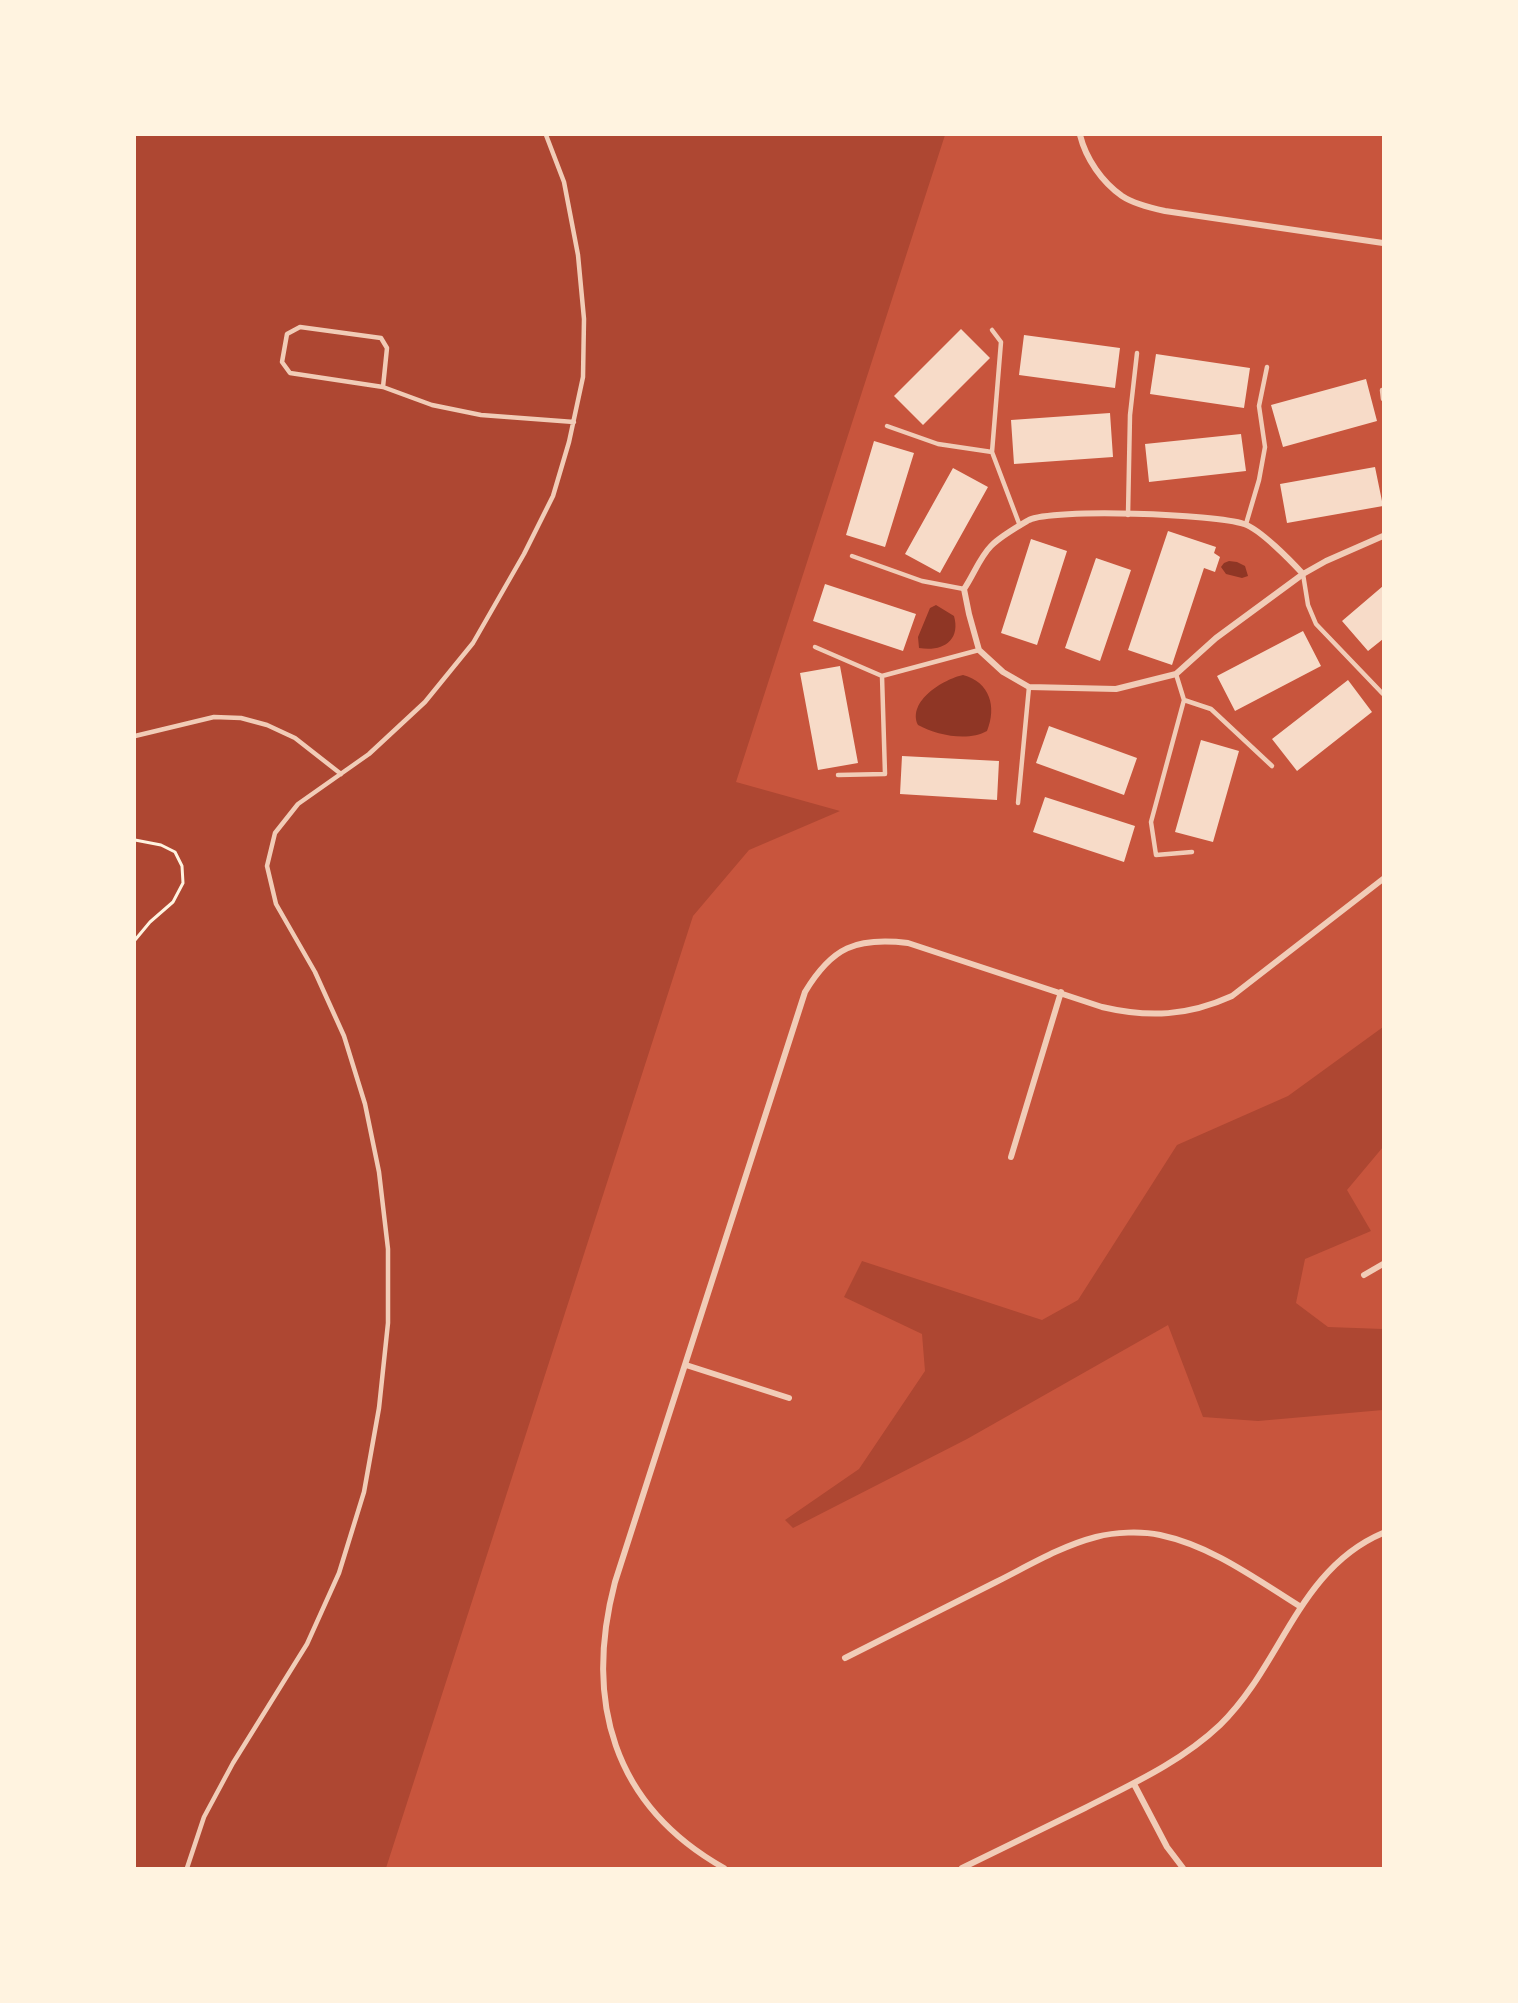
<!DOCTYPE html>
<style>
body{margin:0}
#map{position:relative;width:1518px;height:2003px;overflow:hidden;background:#c8553d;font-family:"Golos Text",sans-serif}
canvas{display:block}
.frame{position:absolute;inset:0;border:136px solid #fff3e0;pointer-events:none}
</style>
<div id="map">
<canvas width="1518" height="2003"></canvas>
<div class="frame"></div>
</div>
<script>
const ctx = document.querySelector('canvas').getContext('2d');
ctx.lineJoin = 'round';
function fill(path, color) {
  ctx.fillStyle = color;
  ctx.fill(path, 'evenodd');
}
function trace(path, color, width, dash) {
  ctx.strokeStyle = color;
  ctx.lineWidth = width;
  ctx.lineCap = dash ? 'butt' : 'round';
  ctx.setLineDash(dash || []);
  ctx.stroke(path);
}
const green = new Path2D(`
 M135 135H945L736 782 840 811 749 850 693 916 386 1868H135Z
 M1383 1027V1147L1347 1190 1371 1231 1305 1259 1296 1303 1328 1327 1383 1329V1410L1258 1421 1203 1417 1168 1325 967 1439 793 1528 785 1520 859 1469 925 1371 922 1334 844 1297 862 1261 1042 1320 1078 1300 1177 1145 1288 1096Z`);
const water = new Path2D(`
 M1229 561 1237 562 1245 566 1248 576 1242 578 1226 574 1221 567 1224 563Z
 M936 605 954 616C961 641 942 652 919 648L918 637 930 608Z
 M963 675C990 682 997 707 987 731 968 742 936 735 918 725 907 701 944 679 963 675Z`);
const building = new Path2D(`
 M961 329 990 358 923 425 894 396Z
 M1024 335 1120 348 1115 388 1019 375Z
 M1156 354 1250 368 1244 408 1150 394Z
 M1366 379 1377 421 1283 447 1271 405Z
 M1110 413 1113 457 1014 464 1011 420Z
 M1241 434 1246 471 1149 482 1145 444Z
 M874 441 914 453 885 547 846 535Z
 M1375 467 1383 506 1287 523 1280 484Z
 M953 468 988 487 940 573 905 554Z
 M1168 531 1216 547 1214 553 1220 557 1215 572 1204 568 1172 665 1128 650Z
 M1031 539 1067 551 1037 645 1001 633Z
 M1096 558 1131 570 1100 661 1065 648Z
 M825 584 916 614 903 651 813 621Z
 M1383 586V639L1368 651 1342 621Z
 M1303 631 1321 666 1235 711 1217 676Z
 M840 666 858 763 818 770 800 673Z
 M1348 680 1372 712 1297 771 1272 739Z
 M1049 726 1137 758 1124 795 1036 763Z
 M1201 740 1239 751 1213 842 1175 832Z
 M902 756 999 761 997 800 900 794Z
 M1045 797 1135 826 1124 862 1033 832Z`);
const path = new Path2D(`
 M135 840 161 845 175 852 182 866 183 883 173 902 150 922 135 940`);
const service = new Path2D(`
 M992 330 1001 342 992 452 1020 526
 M383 387 387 348 381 338 300 327 287 334 282 362 290 373 383 387 432 405 481 415 574 422
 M1382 390 1383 399
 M887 426 938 444 992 452
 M1128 515 1130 415 1137 353
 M1246 524 1259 480 1265 447 1259 406 1267 367
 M852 556 922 581 964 589
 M1303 574 1308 605 1316 624 1383 694
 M815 647 882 676 979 650
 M1176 674 1184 700 1151 822 1156 855 1192 852
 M1184 700 1211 709 1272 766
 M135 736 214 717 241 718 267 725 295 738 341 774
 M838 775 885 774 882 676
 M1018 803 1029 687
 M187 1868 204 1817 233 1763 307 1644 339 1573 364 1492 379 1408 388 1323V1249L379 1172 365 1104 344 1036 315 972 276 904 267 866 275 833 298 804 369 754 425 702 473 643 524 554 553 496 569 442 583 377 584 319 578 255 564 182 546 135`);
const minor = new Path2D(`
 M1080 135C1086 159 1102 182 1122 196 1134 204 1151 208 1165 211L1383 243
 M1303 574C1291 561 1260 529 1244 524 1217 514 1051 508 1029 520 1017 527 1001 536 991 546 980 557 973 576 964 589L969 614 979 650 1003 672 1029 687 1116 689 1176 674 1216 638 1303 574 1326 561 1383 536
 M1011 1157 1061 992
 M1364 1275 1383 1264
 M686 1365 789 1398
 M845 1658C895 1633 946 1607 996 1582 1028 1566 1061 1546 1096 1537 1115 1532 1141 1531 1160 1535 1212 1546 1256 1579 1301 1607
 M1134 1784 1167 1847 1183 1868
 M724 1868C612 1805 584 1700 615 1582L805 992C832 947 856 937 908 943L1102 1007C1149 1018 1188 1016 1232 996L1383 879
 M962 1868C1003 1848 1044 1828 1085 1808 1132 1784 1181 1762 1220 1725 1282 1665 1298 1569 1383 1533`);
fill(green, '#ae4732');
fill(water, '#8f3625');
fill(building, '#f7dbc8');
trace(path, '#fff3e0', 3);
trace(service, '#f1ccb7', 4.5);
trace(minor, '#f1ccb7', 6);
</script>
